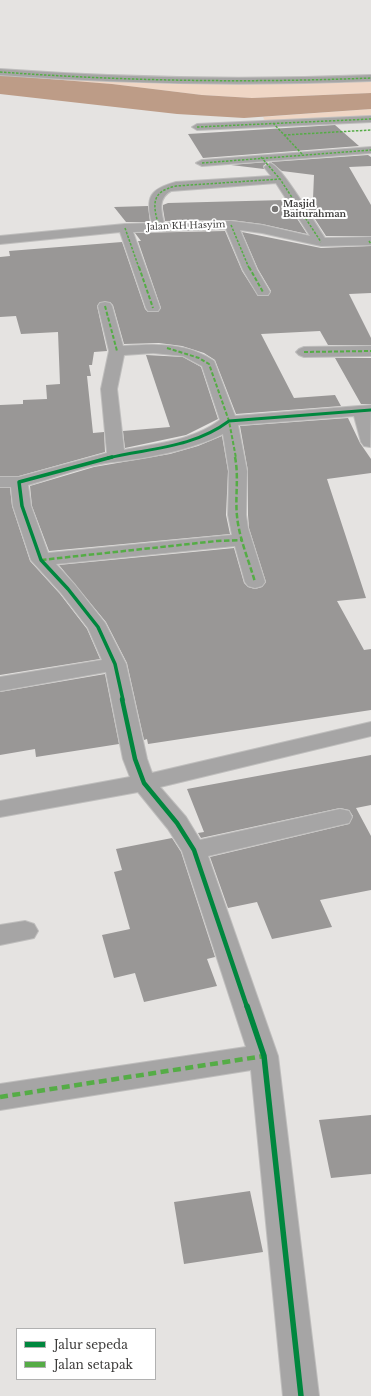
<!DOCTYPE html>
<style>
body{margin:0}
#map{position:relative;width:371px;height:1396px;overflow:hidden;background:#e5e3e1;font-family:"Libre Baskerville",serif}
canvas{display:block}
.legend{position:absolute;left:16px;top:1328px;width:140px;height:52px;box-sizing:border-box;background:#fff;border:1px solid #b1b1b1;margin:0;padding:5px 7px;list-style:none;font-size:12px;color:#3d3c3b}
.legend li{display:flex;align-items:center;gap:8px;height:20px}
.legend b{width:20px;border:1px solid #b1b1b1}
</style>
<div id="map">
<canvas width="371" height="1396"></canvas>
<ul class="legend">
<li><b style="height:5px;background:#00873e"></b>Jalur sepeda</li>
<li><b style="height:5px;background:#55ac46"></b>Jalan setapak</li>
</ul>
</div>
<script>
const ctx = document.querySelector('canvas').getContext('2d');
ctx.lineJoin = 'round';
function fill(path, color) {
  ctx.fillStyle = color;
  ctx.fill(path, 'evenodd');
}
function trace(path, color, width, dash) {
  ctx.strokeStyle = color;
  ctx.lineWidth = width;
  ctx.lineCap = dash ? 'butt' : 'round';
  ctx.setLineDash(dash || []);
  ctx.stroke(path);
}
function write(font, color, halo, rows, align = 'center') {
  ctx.font = font + ' "Libre Baskerville",serif';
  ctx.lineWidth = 4;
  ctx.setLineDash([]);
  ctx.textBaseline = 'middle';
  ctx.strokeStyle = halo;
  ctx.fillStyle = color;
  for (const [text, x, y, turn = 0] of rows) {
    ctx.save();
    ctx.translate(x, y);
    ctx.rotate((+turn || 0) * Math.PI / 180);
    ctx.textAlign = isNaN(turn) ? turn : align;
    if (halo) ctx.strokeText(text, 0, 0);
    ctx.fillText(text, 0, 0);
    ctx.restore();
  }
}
const green = new Path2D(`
 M8 74 145 83 259 84 371 79V93L252 98 202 95 112 84 6 76Z
 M371 109V118L266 123 263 117Z`);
const water = new Path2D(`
 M0 75 112 84 202 95 252 98 371 93V109L244 118 177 114 0 94Z`);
const building = new Path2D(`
 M335 125 359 146 203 158 188 134Z
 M368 155 371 157V166L349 167 371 205V236H326L302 199H313L314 175 282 171 271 162Z
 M268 162 263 166 264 169 231 165Z
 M285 200 307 234 262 224 231 220 165 221 163 209V205L168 203Z
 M148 206 150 222H126L114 207Z
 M225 231 242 271 258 296H268L271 291 258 269 242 232 321 248 371 246V293L349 294 371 338V345H328L320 331 261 334 294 398 335 395 341 406 236 414 215 360 204 353 182 346 159 343 124 344 113 305 110 302H100L97 306 107 351 94 352 92 365H89L91 376H87L93 433 104 432 105 452 19 476H0V405L23 404V400L47 399 46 385 60 384 58 332 21 334 16 316 0 317V257L10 256 9 251 122 242 145 309 148 312H158L161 308 138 241H141L135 233Z
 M146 355 183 357 201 367 218 419 186 435 125 448 123 431 170 427Z
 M335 358H371V404H361Z
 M348 418 360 443 371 459V473L327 479 366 598 337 601 364 650 371 649V710L148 744 147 739 144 740 127 663 106 622 59 565 234 548 244 583 248 587 255 589 262 587 266 582 249 528 248 515V471L240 426Z
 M222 436 228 471 226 515 230 534 49 551 32 506 30 486 94 467 170 454 198 446Z
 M0 488H10L12 506 30 561 60 594 87 629 100 659 0 675Z
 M105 674 119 744 36 757 35 749 0 755V692Z
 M371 755V805L356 808 371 836V890L320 900 332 927 272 939 257 902 228 908 210 857 349 824 353 816 349 810 340 808 201 838 198 833 204 832 187 789Z
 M172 838 181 852 215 957 207 959 217 986 144 1002 135 973 114 978 102 935 130 929 114 872 122 870 116 849Z
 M371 1115V1174L331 1178 319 1120Z
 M250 1191 263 1252 184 1264 174 1202Z`);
const minor = new Path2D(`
 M0 69C124 78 247 80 371 75V81C247 86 124 84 0 75Z
 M371 116V122L197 130 192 127 197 124Z
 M371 147V153L202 166 196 163 202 160Z
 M270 163C282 166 316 225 325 238L371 237V245L321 246 262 233 240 230 257 270 270 292 268 295H258L243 270 226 229 133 232 160 308 158 311H148L146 308 120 232 0 244V236L125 224 152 223C145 197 150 189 176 182L271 176 264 167ZM276 183 310 236 262 225 231 221 164 223C161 210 158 198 171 191Z
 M105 302 110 303 112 306 123 346C156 344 186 342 214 361L235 416 371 405 370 447 364 446 361 442 354 416 238 425 247 471 246 515 248 528 265 582 262 586 255 588 248 586 245 582 235 546 56 564 75 585 105 623 126 664 147 759 152 773 371 722V736L160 787 186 817 200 840 340 809 349 811 352 817 349 823 340 825 208 856 278 1056 319 1396H283L251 1070 0 1110V1084L246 1047 182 851 168 829 138 792 0 817V801L130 777 123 759 106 672 0 691V677L102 660 88 628 61 593 31 560 13 506 11 487H0V477H19L107 453 101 389 109 351 98 306 100 303ZM153 353 183 356 202 366 220 420C192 441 158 443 124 450L117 389 124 355ZM223 434 229 471 228 515 232 535 48 553 31 506 28 485C54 478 89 464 114 462 149 458 191 450 223 434Z
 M371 346V356L304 357 299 355 296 352 299 349 304 347Z
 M25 921 34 924 38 931 34 938 0 945V925Z`);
const quietFar3 = new Path2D(`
 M0 72C124 81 247 83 371 78
 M273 123 302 154
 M197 127 371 119
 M284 135 371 130
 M261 157 280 179 321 242
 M202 163 371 150
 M231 225 249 268
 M159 227C153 205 150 192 176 186L280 179
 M125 228 139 268
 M369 241 371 244`);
const quietFar2 = new Path2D(`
 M139 267 153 308
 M249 267 263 292
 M105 306 117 351
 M167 348 199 358 209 364 229 421 236 458
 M304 352 371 351`);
const quietFar1 = new Path2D(`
 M235 457C239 477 235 496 237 516 239 538 249 561 255 582
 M41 560 217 541 243 540`);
const quiet = new Path2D(`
 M0 1097 264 1056`);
const cyclewayFar3 = new Path2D(`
 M108 458C150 448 193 448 229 421L371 410`);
const cyclewayFar2 = new Path2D(`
 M112 457 19 482 22 506 41 560 68 589 98 627 115 664 123 700`);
const cyclewayFar1 = new Path2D(`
 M122 699 135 759 144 783 177 823 194 850 247 1007`);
const cycleway = new Path2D(`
 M247 1006 264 1056 301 1396`);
const markers = [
 [275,209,4,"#787675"]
];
const farPoinames = [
 ["Masjid",283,204],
 ["Baiturahman",283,214]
];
const farStreetnames = [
 ["Jalan KH Hasyim",186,226,-2]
];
fill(green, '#efd6c5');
fill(water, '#bd9c87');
fill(building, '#999796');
trace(minor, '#bfbebd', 2);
fill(minor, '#a6a5a5');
trace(quietFar3, '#55ac46', 1.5, [2.5, 1.5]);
trace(quietFar2, '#55ac46', 2, [4, 2]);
trace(quietFar1, '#55ac46', 2.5, [5.5, 2.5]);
trace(quiet, '#55ac46', 4.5, [8, 4.5]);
trace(cyclewayFar3, '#00873e', 3);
trace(cyclewayFar2, '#00873e', 3.5);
trace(cyclewayFar1, '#00873e', 4.5);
trace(cycleway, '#00873e', 5.5);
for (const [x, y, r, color] of markers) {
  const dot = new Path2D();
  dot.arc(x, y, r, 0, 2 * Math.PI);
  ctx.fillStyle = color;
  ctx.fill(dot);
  trace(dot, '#fff', 1.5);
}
write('bold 9px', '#3d3c3b', '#fff', farPoinames, 'left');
write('9px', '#3d3c3b', '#fff', farStreetnames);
</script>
